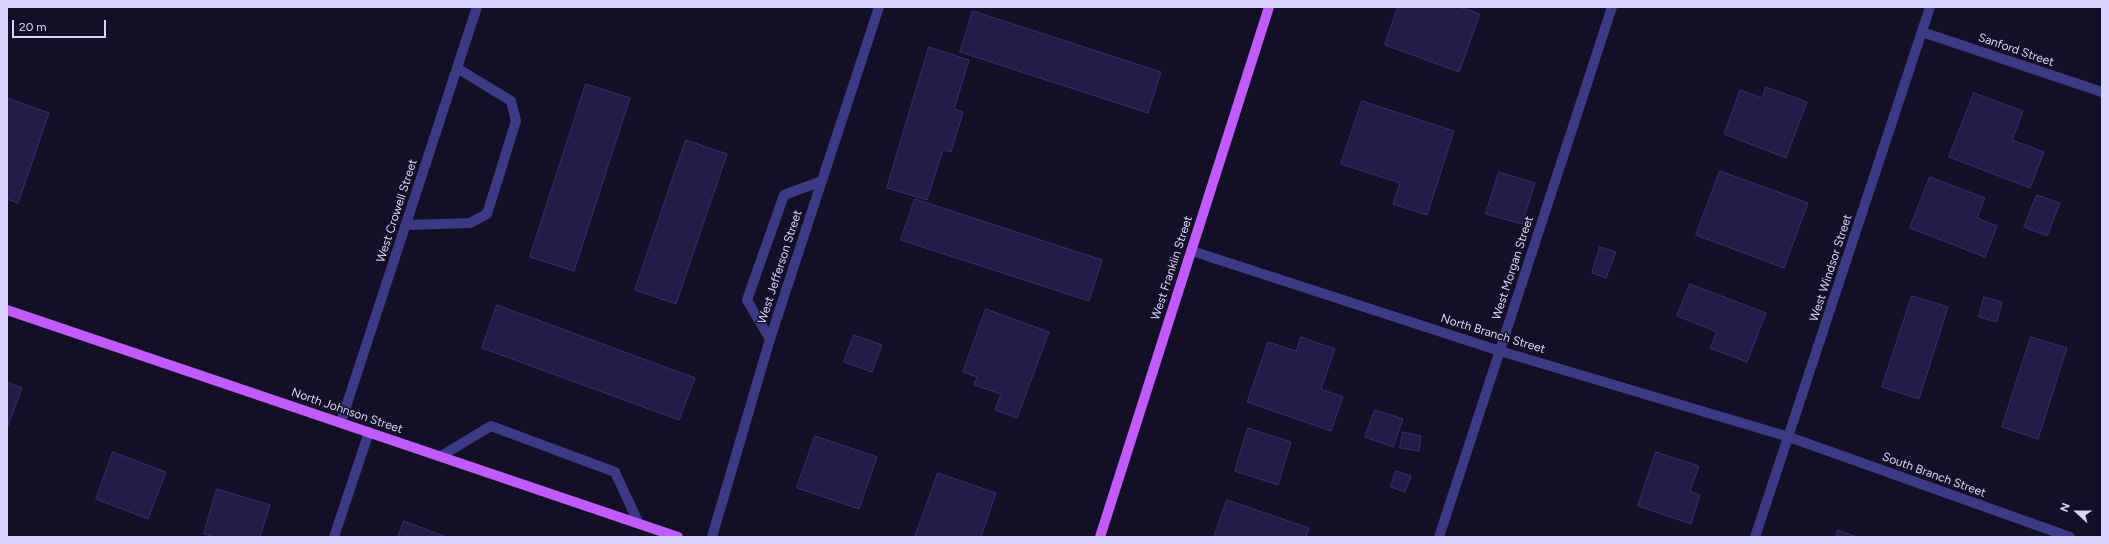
<!DOCTYPE html>
<style>
body{margin:0}
#map{position:relative;width:2109px;height:544px;overflow:hidden;background:#130f26;font-family:Figtree,sans-serif}
canvas{display:block}
.frame{position:absolute;inset:0;border:8px solid #d9d4ff;pointer-events:none}
.north{position:absolute;left:2057px;top:492px;width:40px;height:40px;-webkit-text-stroke:3px #130f26;paint-order:stroke;rotate:291deg;font-size:11px;font-weight:700;line-height:16px;text-align:center;color:#d9d4ff}
.north::after{content:'';display:block;margin:auto;width:14px;height:18px;background:#d9d4ff;clip-path:polygon(50% 0,100% 100%,50% 72%,0 100%)}
.scale{position:absolute;left:12px;top:20px;width:94px;height:18px;box-sizing:border-box;border:2px solid #d9d4ff;border-top:0;padding-left:5px;font-size:12px;line-height:14px;white-space:nowrap;color:#d9d4ff;-webkit-text-stroke:3px #130f26;paint-order:stroke}
</style>
<div id="map">
<canvas width="2109" height="544"></canvas>
<div class="frame"></div>
<div class="north">N</div>
<div class="scale">20 m</div>
</div>
<script>
const ctx = document.querySelector('canvas').getContext('2d');
ctx.lineJoin = 'round';
function fill(path, color) {
  ctx.fillStyle = color;
  ctx.fill(path, 'evenodd');
}
function trace(path, color, width, dash) {
  ctx.strokeStyle = color;
  ctx.lineWidth = width;
  ctx.lineCap = dash ? 'butt' : 'round';
  ctx.setLineDash(dash || []);
  ctx.stroke(path);
}
function write(font, color, halo, rows, align = 'center') {
  ctx.font = font + ' Figtree,sans-serif';
  ctx.lineWidth = 3;
  ctx.setLineDash([]);
  ctx.textBaseline = 'middle';
  ctx.strokeStyle = halo;
  ctx.fillStyle = color;
  for (const [text, x, y, turn = 0] of rows) {
    ctx.save();
    ctx.translate(x, y);
    ctx.rotate((+turn || 0) * Math.PI / 180);
    ctx.textAlign = isNaN(turn) ? turn : align;
    if (halo) ctx.strokeText(text, 0, 0);
    ctx.fillText(text, 0, 0);
    ctx.restore();
  }
}
const building = new Path2D(`
 M1398 7H1459L1480 14 1459 72 1385 45Z
 M973 11 1161 72 1148 113 960 52Z
 M929 47 969 60 954 109 963 112 951 152 943 150 927 200 887 188Z
 M586 84 630 98 574 271 530 257Z
 M1766 87 1807 102 1786 158 1724 134 1740 90 1762 98Z
 M1974 93 2023 111 2012 140 2044 152 2030 188 1949 157Z
 M7 98 49 113 18 203 7 199Z
 M1362 101 1454 131 1427 215 1393 204 1400 183 1341 164Z
 M686 140 727 154 676 304 635 290Z
 M1720 171 1808 203 1784 268 1696 235Z
 M1499 172 1535 183 1522 224 1486 214Z
 M1930 177 1985 198 1977 218 1997 226 1985 257 1910 228Z
 M2037 195 2060 203 2047 236 2024 227Z
 M915 199 1102 260 1089 301 901 240Z
 M1600 247 1616 252 1606 278 1592 273Z
 M1690 284 1766 313 1747 362 1710 348 1717 332 1677 316Z
 M1912 296 1948 307 1919 399 1882 387Z
 M1984 297 2002 302 1997 322 1979 317Z
 M497 305 695 378 679 420 482 348Z
 M986 309 1049 332 1017 418 995 410 1001 394 974 385 977 377 963 372Z
 M854 335 882 345 872 372 844 362Z
 M1301 337 1335 349 1321 389 1343 397 1331 431 1247 402 1268 342 1296 351Z
 M2031 337 2067 348 2038 439 2002 427Z
 M7 382 22 388 7 428Z
 M1375 410 1403 419 1393 447 1365 437Z
 M1248 428 1291 442 1278 485 1235 471Z
 M1403 432 1421 436 1419 451 1400 448Z
 M815 436 877 457 859 509 797 488Z
 M113 452 166 472 148 519 96 499Z
 M1656 452 1699 466 1690 491 1700 495 1691 524 1638 506Z
 M1396 471 1411 476 1405 492 1391 487Z
 M938 473 996 493 981 537H915Z
 M217 489 270 505 260 537H215L204 534Z
 M1227 500 1309 528 1306 537H1214Z
 M404 521 446 537H398Z
 M1838 530 1857 537H1836Z`);
const minor = new Path2D(`
 M1922 32 2102 92
 M406 225 470 223 487 214 516 121 511 101 457 68
 M1192 251 1500 351 1789 437 2070 537
 M770 339 747 300 784 195 822 181
 M341 422 477 7
 M441 456 491 426 615 472 639 524
 M334 537 369 432
 M712 537 770 339 879 7
 M1439 537 1612 7
 M1755 537 1930 7`);
const major = new Path2D(`
 M7 310 678 537
 M1100 537 1269 7`);
const streetNames = [
 ["Sanford Street",2016,50,19],
 ["West Crowell Street",397,211,-72],
 ["West Jefferson Street",780,267,-72],
 ["West Franklin Street",1172,268,-72],
 ["West Morgan Street",1513,268,-72],
 ["West Windsor Street",1831,268,-72],
 ["North Branch Street",1493,334,17],
 ["North Johnson Street",347,411,19],
 ["South Branch Street",1934,475,20]
];
fill(building, '#241b47');
trace(building, '#3b2d73', 1);
trace(minor, '#3d3a85', 10);
trace(major, '#c25bff', 10);
write('12px', '#d9d4ff', '#130f26', streetNames);
</script>
